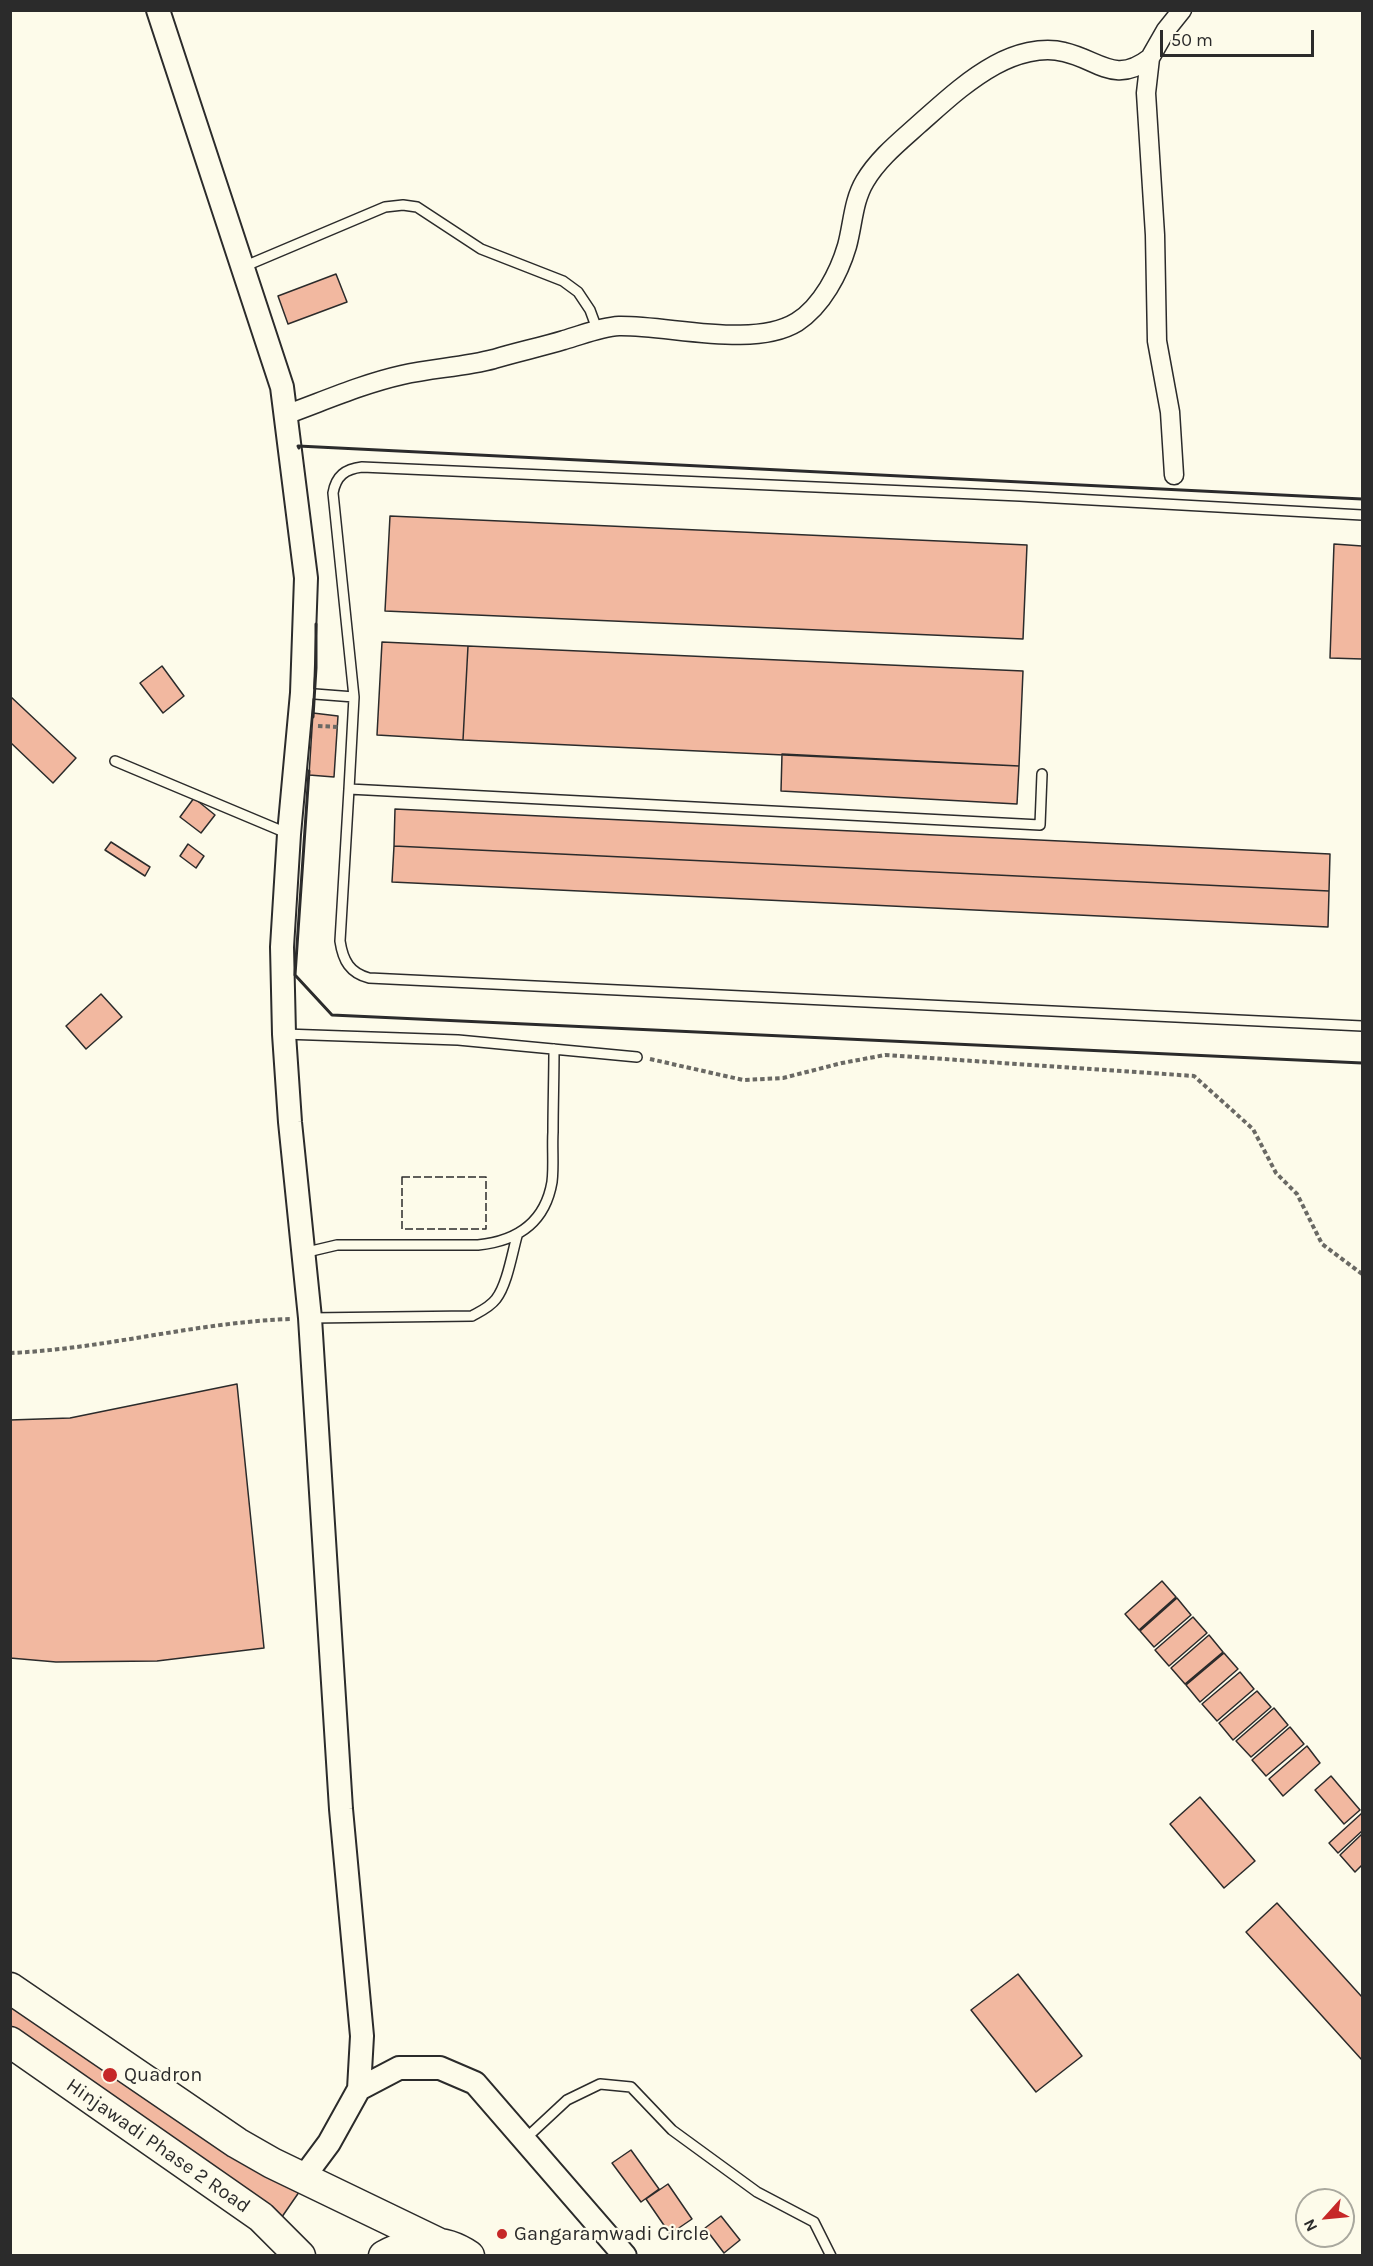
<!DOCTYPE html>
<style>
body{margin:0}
#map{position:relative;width:1373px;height:2266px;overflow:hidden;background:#fdfbea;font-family:Karla,sans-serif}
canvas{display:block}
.frame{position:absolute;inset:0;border:12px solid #2b2b2b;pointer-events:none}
.north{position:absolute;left:1295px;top:2188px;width:60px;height:60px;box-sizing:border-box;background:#fdfbea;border:2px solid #a9a89e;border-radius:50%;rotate:243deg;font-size:16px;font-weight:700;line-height:24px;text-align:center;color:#2b2b2b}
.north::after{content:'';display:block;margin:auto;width:21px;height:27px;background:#c62828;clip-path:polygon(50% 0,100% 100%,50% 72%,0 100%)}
.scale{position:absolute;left:1160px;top:30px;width:154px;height:27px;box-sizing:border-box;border:3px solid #2b2b2b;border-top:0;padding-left:8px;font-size:18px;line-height:21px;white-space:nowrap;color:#2b2b2b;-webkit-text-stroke:4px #fdfbea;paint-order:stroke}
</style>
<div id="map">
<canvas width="1373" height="2266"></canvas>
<div class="frame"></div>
<div class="north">N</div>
<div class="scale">50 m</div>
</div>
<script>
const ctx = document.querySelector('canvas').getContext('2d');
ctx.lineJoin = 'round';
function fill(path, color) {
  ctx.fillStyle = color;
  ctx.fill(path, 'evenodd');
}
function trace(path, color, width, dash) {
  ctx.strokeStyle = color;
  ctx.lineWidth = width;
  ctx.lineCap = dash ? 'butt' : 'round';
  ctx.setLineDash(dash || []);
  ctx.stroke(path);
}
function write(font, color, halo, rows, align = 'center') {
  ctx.font = font + ' Karla,sans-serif';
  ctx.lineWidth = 4.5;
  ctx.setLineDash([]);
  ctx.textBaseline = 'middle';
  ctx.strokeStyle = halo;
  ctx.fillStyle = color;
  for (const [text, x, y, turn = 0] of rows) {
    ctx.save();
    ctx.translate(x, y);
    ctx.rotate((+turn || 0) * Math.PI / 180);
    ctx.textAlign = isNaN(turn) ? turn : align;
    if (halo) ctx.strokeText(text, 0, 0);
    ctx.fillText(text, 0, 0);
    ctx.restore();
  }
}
const building = new Path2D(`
 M336 274 347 302 288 324 278 296Z
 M390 516 1027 545 1023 639 385 611Z
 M1334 544 1362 546V659L1330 658Z
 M382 642 468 646 463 740 377 735Z
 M468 646 1023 671 1019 766 463 740Z
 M162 666 184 696 163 713 140 683Z
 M10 696 76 758 53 783 10 742Z
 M313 713 338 716 334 777 309 775Z
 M782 754 1019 766 1017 804 781 791Z
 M194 798 215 815 201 833 180 817Z
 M395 809 1330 854 1329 891 394 846Z
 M111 842 150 867 145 876 105 850Z
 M188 844 204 856 196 868 180 856Z
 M394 846 1329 891 1328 927 392 882Z
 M101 994 122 1017 86 1049 66 1026Z
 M237 1384 264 1648 157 1661 56 1662 10 1658V1420L70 1418Z
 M1162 1581 1176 1597 1139 1630 1125 1614Z
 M1177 1598 1191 1615 1154 1647 1140 1631Z
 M1193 1617 1207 1633 1169 1666 1155 1650Z
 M1209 1635 1223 1652 1185 1684 1171 1668Z
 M1224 1653 1238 1669 1200 1702 1186 1685Z
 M1240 1672 1254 1689 1217 1721 1202 1704Z
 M1257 1691 1271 1707 1233 1740 1219 1723Z
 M1274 1708 1288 1725 1251 1757 1236 1741Z
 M1290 1727 1304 1744 1266 1776 1252 1760Z
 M1307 1746 1320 1763 1283 1796 1269 1779Z
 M1331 1776 1360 1810 1344 1824 1315 1790Z
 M1200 1797 1255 1861 1224 1888 1170 1824Z
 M1362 1813V1831L1338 1853 1329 1843Z
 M1362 1834V1865L1355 1872 1340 1855Z
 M1277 1903 1362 1997V2060L1246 1932Z
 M10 1974 306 2182 275 2227 10 2040Z
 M1018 1974 1082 2056 1036 2092 971 2010Z
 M631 2150 659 2189 641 2202 612 2163Z
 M668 2184 692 2219 670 2234 646 2199Z
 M721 2216 740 2240 724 2253 705 2228Z`);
const path = new Path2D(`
 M318 726 340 727
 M650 1059 743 1080 783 1078 842 1063 885 1055 1194 1076 1253 1129 1276 1173 1297 1194 1322 1244 1362 1274
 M10 1353C105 1349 197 1322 291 1319`);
const service = new Path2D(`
 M243 267 385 207 403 205 417 207 481 249 563 281 578 292 590 310 597 329
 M302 693 354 697 349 789 1040 825 1042 774
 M354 697 333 493C336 476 345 469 362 467L1020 496 1362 515
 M115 761 289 834
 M349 789 340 941C343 961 350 973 369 978L1362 1026
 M284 1034 458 1040 637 1057
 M303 1253 337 1245H478C517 1241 545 1223 552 1182 554 1166 552 1148 553 1132 553 1104 554 1077 554 1049
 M310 1318 472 1316C481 1311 490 1307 496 1299 507 1285 512 1254 517 1236
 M524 2140 567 2100 600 2084 631 2087 672 2130 757 2192 814 2222 831 2256`);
const minor = new Path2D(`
 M285 415C324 401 362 384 402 375 433 368 464 367 494 359 517 352 541 347 564 340 582 335 600 327 619 326 669 325 753 349 797 322 822 306 839 273 847 246 853 224 853 201 865 181 878 159 899 142 918 125 943 103 966 81 995 65 1015 54 1042 46 1064 52 1099 60 1115 85 1150 58
 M1174 475 1170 412 1157 341 1155 235 1146 93 1150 58 1166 30 1182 10`);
const tertiary = new Path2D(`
 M158 10 282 387 306 578 302 693 289 834 282 947 284 1034 290 1122 310 1318 341 1809 362 2036 359 2089
 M303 2178 329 2143 359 2089 399 2068H440L475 2083 625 2256`);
const primary = new Path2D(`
 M10 1988 237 2143 272 2163 440 2244
 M10 2042 261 2217 300 2256
 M384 2256C412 2241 441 2237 469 2256`);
const fence = new Path2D(`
 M402 1177H486V1229H402Z`);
const wall = new Path2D(`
 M299 448 298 446 1362 499
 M313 717 316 668V624
 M309 771 295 975 332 1015 1362 1063`);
const markers = [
 [110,2075,8,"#c62828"],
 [502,2234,6,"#c62828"]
];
const poiNames = [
 ["Quadron",124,2075],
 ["Gangaramwadi Circle",514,2234]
];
const streetNames = [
 ["Hinjawadi Phase 2 Road",158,2146,35]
];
fill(building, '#f2b8a0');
trace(building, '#2b2b2b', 1.5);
trace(service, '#2b2b2b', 12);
trace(minor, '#2b2b2b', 21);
trace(tertiary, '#2b2b2b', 26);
trace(primary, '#2b2b2b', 33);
trace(path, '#6a6964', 4, [4.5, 3]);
trace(service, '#fdfbea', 9);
trace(minor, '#fdfbea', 18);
trace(tertiary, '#fdfbea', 22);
trace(primary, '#fdfbea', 30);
trace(fence, '#2b2b2b', 1.5, [8, 3]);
trace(wall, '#2b2b2b', 3);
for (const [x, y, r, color] of markers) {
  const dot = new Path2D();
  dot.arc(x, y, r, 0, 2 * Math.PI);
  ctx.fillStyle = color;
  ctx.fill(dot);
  trace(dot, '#fdfbea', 2);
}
write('20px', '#2b2b2b', '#fdfbea', poiNames, 'left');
write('20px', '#2b2b2b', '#fdfbea', streetNames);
</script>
